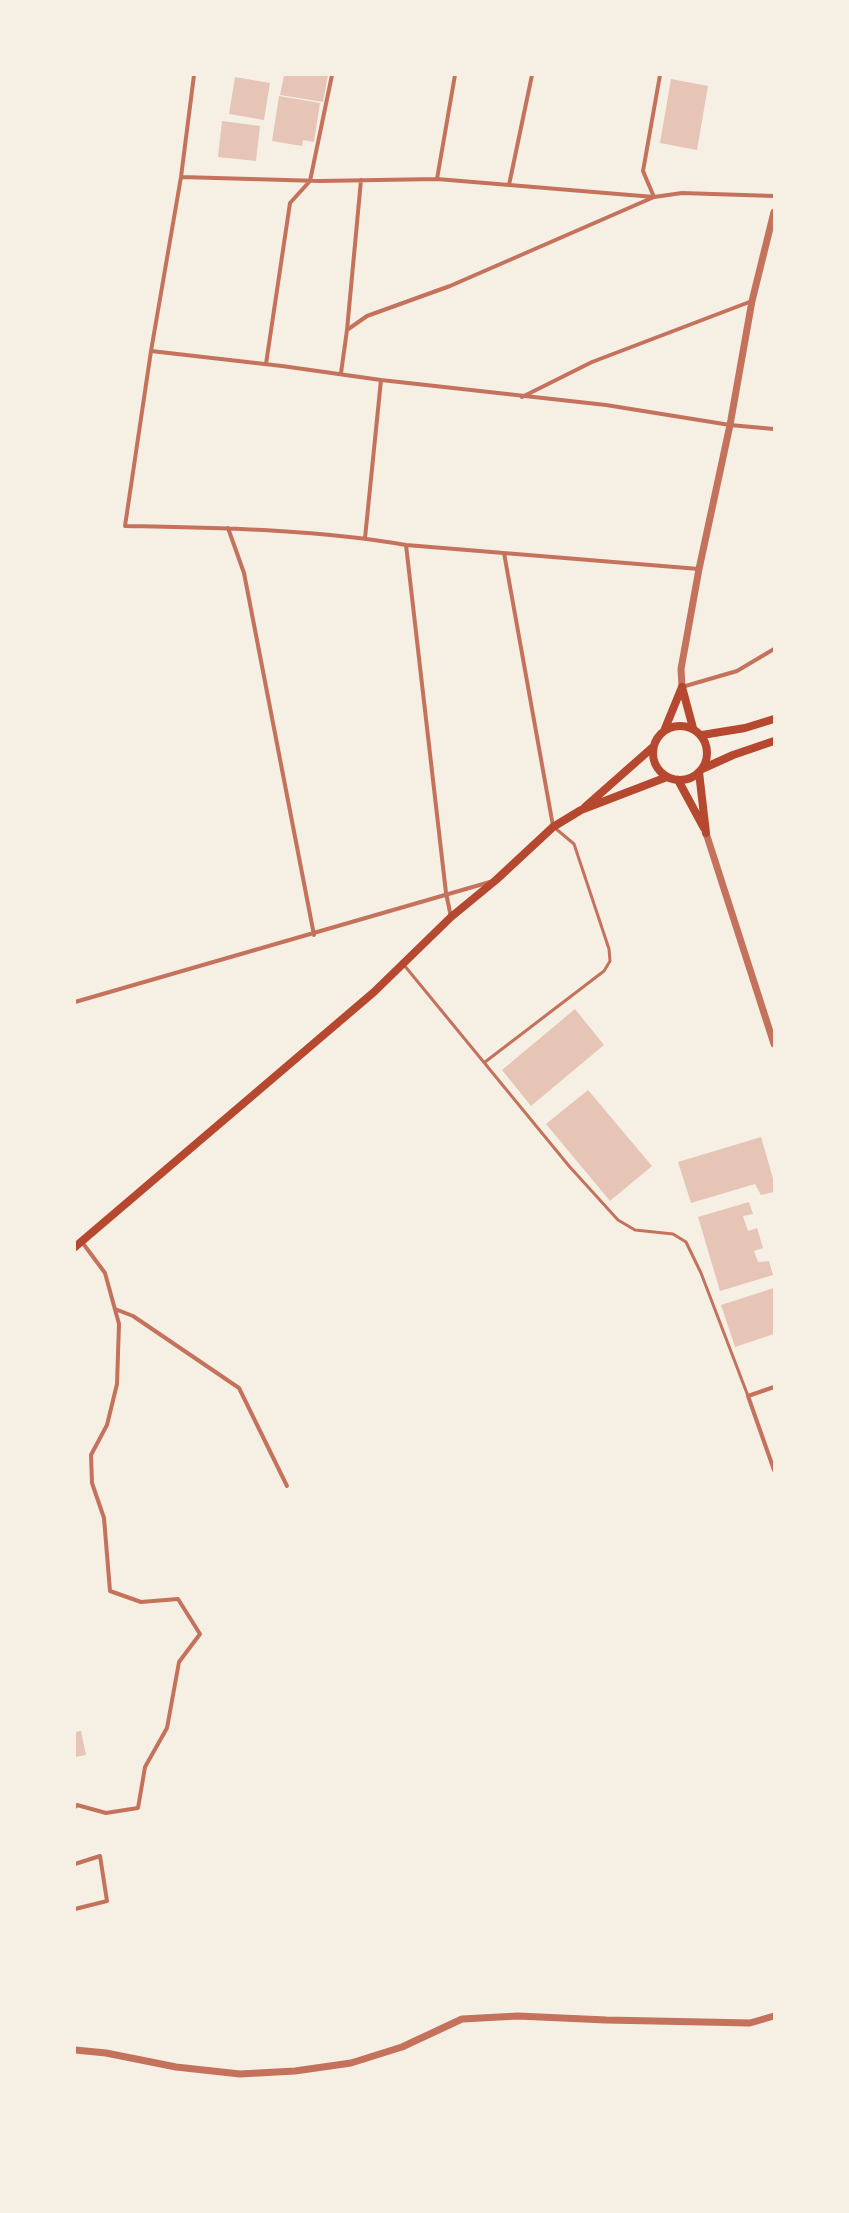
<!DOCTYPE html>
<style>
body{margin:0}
#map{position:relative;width:849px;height:2213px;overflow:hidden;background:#f6efe4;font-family:Barlow,sans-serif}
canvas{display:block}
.frame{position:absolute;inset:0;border:76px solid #f6efe4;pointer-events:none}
</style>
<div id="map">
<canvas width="849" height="2213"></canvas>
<div class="frame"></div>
</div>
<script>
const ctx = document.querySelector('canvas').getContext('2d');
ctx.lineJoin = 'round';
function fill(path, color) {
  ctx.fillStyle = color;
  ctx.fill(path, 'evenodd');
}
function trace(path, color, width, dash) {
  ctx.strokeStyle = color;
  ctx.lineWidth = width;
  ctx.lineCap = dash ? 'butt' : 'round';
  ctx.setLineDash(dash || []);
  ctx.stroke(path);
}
const building = new Path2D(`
 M284 75H328L323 102 280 95Z
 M235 77 270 83 264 120 229 114Z
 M671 79 708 86 697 150 660 143Z
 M279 96 320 103 314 142 303 140 302 146 272 141Z
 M222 121 260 126 256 161 218 157Z
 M575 1009 604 1045 531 1106 502 1070Z
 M588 1090 652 1166 610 1201 546 1124Z
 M761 1137 774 1182V1192L761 1195 755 1184 691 1203 678 1162Z
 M749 1202 753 1214 743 1216 748 1231 757 1228 763 1248 754 1251 758 1262 769 1261 773 1275 720 1291 698 1217Z
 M774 1288V1334L735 1347 721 1305Z
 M81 1731 86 1755 75 1757V1732Z`);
const service = new Path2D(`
 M404 965 569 1166 618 1220 635 1230 673 1234 686 1242 701 1273 748 1396
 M485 1062 604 971 610 961 609 949 574 844 555 828`);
const minor = new Path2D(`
 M194 75 181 177 151 351 125 526C219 528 314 529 406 545L699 569
 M181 177 320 181 437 179 654 197 643 171 660 75
 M437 179 455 75
 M509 185 532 75
 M347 330 361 180
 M151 351 282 366 381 380 606 405 730 425 774 429
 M266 364 290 203 310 181 332 75
 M341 373 347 330 367 316 450 286 654 197 682 193 774 196
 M522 397 592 362 752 301
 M228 528 244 573 314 935
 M365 538 381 380
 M406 545 446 893 451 917
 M504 553 553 826
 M682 687 737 671 774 649
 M75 1002 490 882
 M115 1309 133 1316 239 1388 287 1486
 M774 1387 748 1396 774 1470
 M75 1807 77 1805 106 1813 138 1808 145 1767 167 1728 179 1662 200 1634 178 1599 141 1602 110 1591 104 1518 92 1483 91 1455 107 1425 117 1384 119 1324 105 1273 82 1242
 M75 1864 100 1856 107 1901 75 1909`);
const tertiary = new Path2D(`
 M682 687 681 669 699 569 730 425 752 301 774 212
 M706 833 774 1044
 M75 2050 106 2053 176 2067 240 2074 295 2071 351 2063 402 2047 462 2019 518 2016 606 2020 750 2023 774 2016`);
const secondary = new Path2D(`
 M682 687 693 728
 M653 753a27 27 0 1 1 54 0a27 27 0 1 1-54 0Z
 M664 731 682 687
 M702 735 745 728 774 719
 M702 769 733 755 774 741
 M699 772 706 833
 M678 780 704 828
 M585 807 653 747
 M75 1247 374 992 451 917 496 880 553 827 581 810 667 777`);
fill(building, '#e6c5b7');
trace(service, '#c5725c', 3);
trace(minor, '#c5725c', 4);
trace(tertiary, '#c5725c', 7);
trace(secondary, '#b5482f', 8);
</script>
